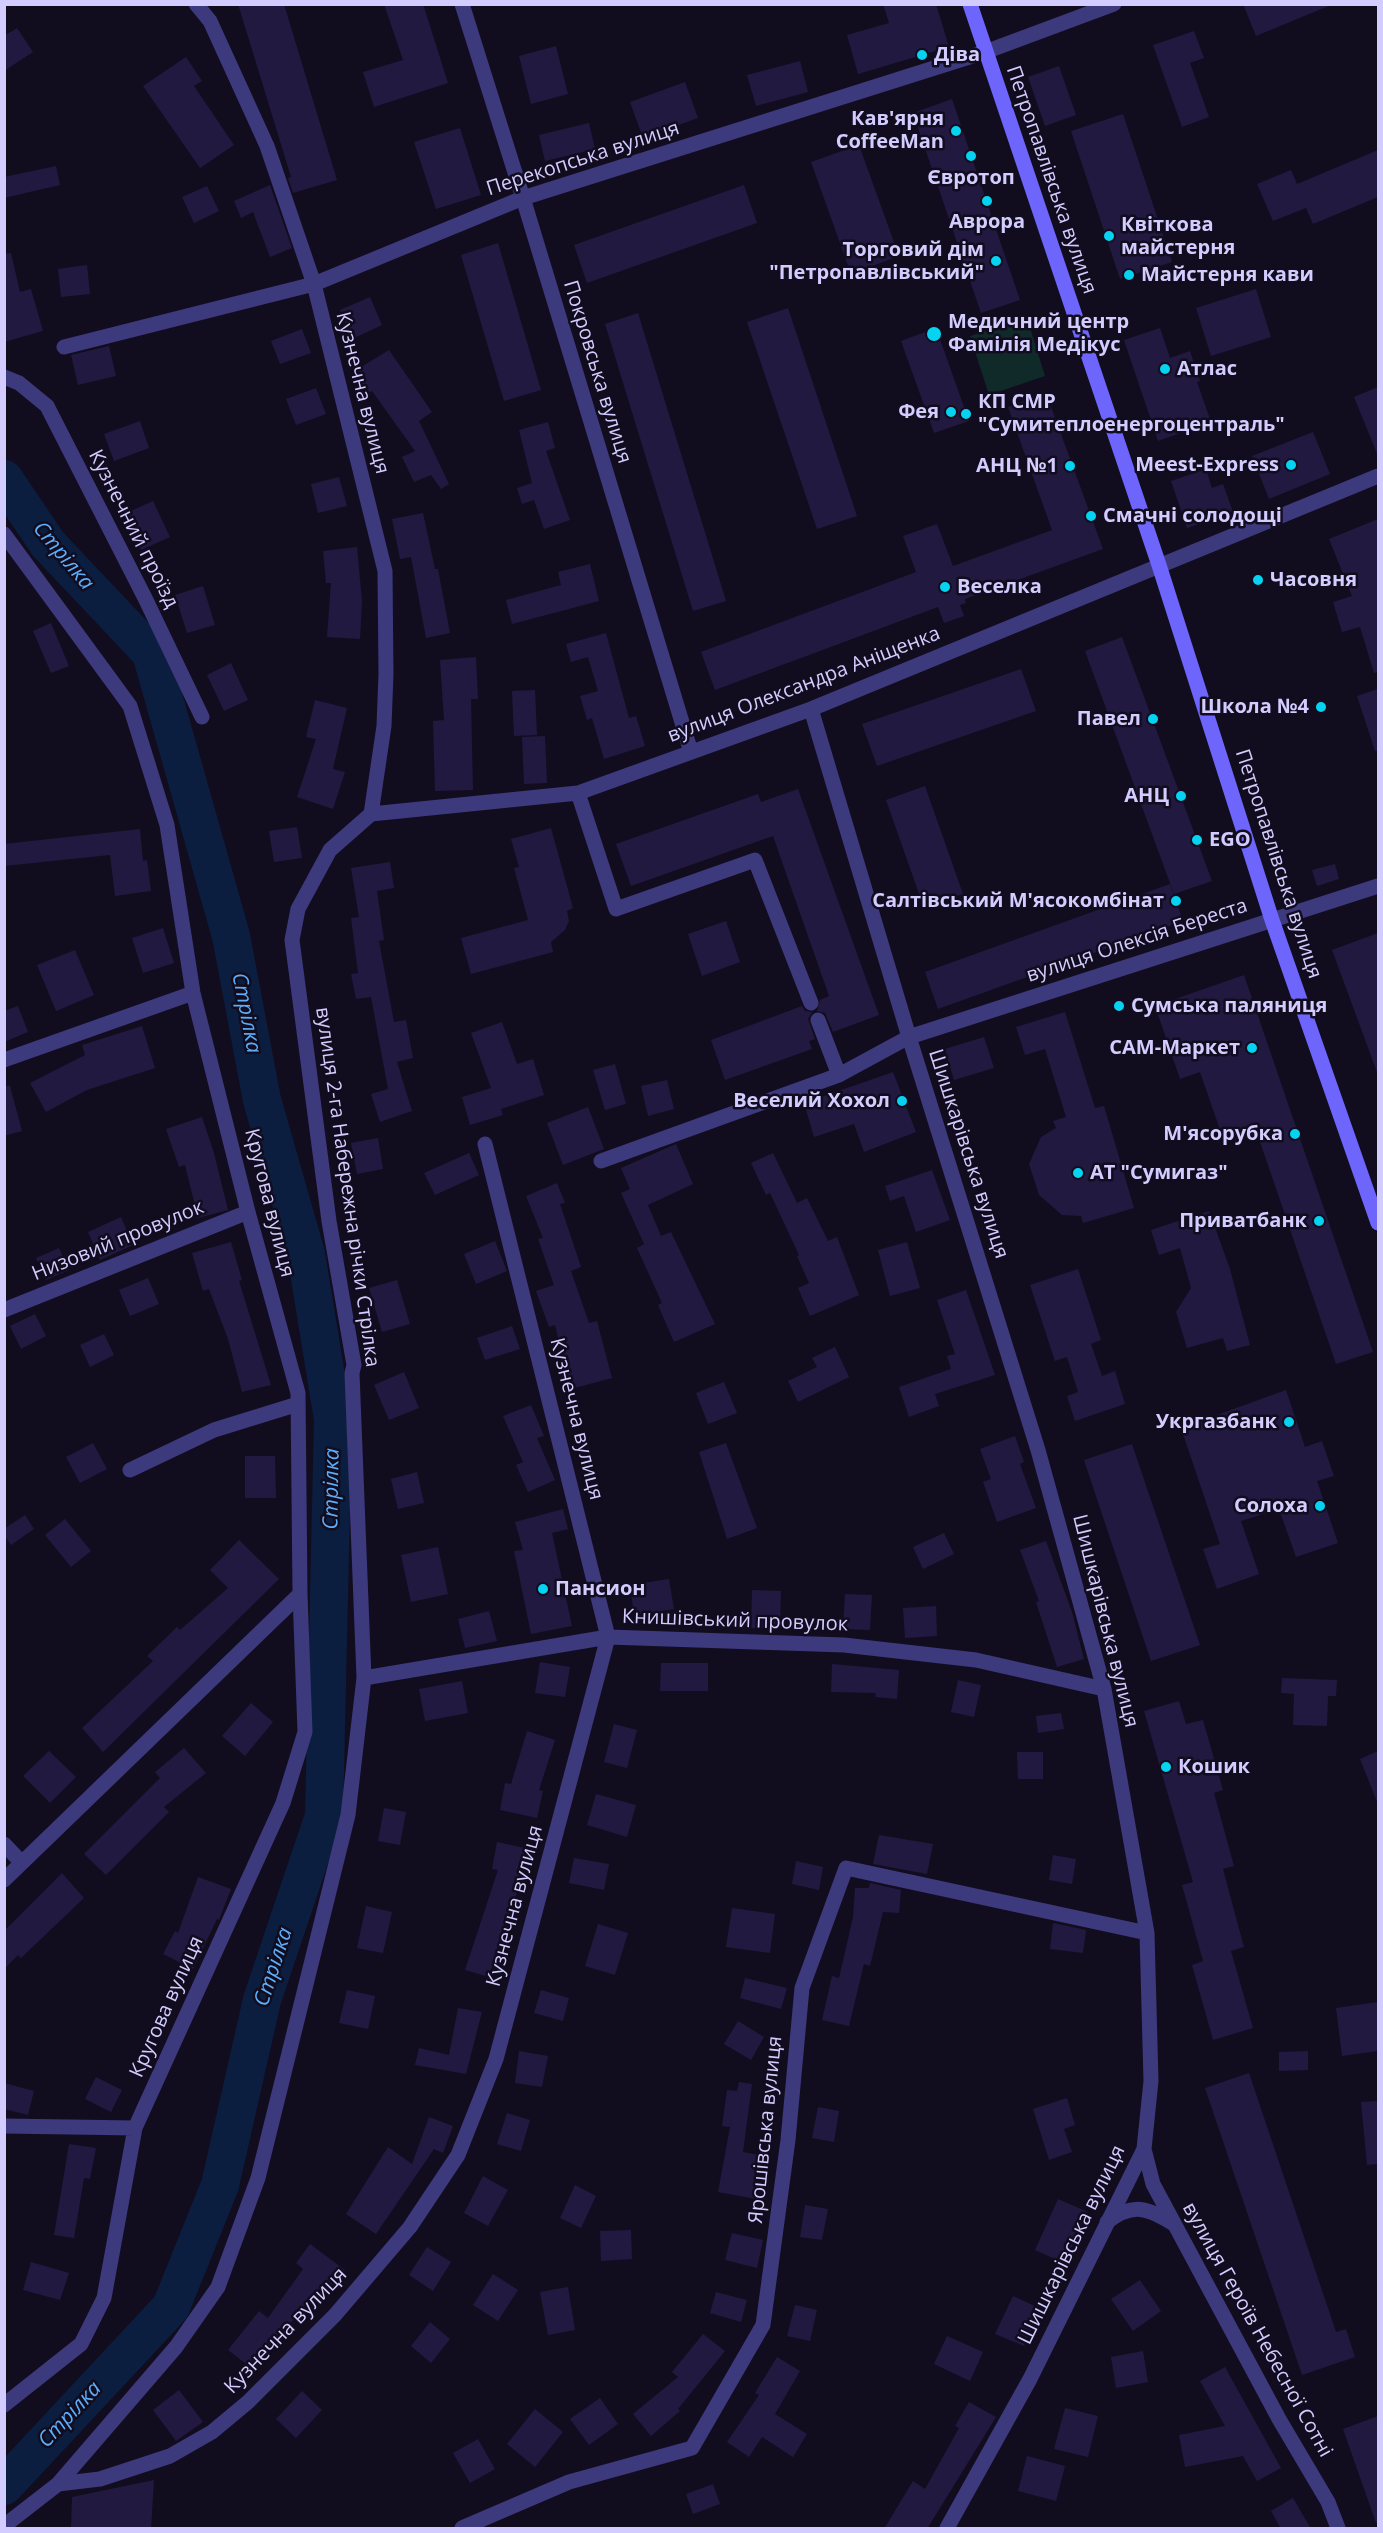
<!DOCTYPE html>
<meta charset="utf-8">
<style>
body{margin:0}
#map{position:relative;width:1383px;height:2533px;overflow:hidden;background:#110d1f;font-family:"Open Sans",sans-serif}
canvas{display:block}
.frame{position:absolute;inset:0;border:6px solid #d3ccfe;pointer-events:none}
</style>
<div id="map">
<canvas width="1383" height="2533"></canvas>
<div class="frame"></div>
</div>
<script>
const ctx = document.querySelector('canvas').getContext('2d');
ctx.lineJoin = 'round';
function fill(path, color) {
  ctx.fillStyle = color;
  ctx.fill(path, 'evenodd');
}
function trace(path, color, width, dash) {
  ctx.strokeStyle = color;
  ctx.lineWidth = width;
  ctx.lineCap = dash ? 'butt' : 'round';
  ctx.setLineDash(dash || []);
  ctx.stroke(path);
}
function write(font, color, halo, rows, align = 'center') {
  ctx.font = font + ' "Open Sans",sans-serif';
  ctx.lineWidth = 5;
  ctx.setLineDash([]);
  ctx.textBaseline = 'middle';
  ctx.strokeStyle = halo;
  ctx.fillStyle = color;
  for (const [text, x, y, turn = 0] of rows) {
    ctx.save();
    ctx.translate(x, y);
    ctx.rotate((+turn || 0) * Math.PI / 180);
    ctx.textAlign = isNaN(turn) ? turn : align;
    if (halo) ctx.strokeText(text, 0, 0);
    ctx.fillText(text, 0, 0);
    ctx.restore();
  }
}
const green = new Path2D(`
 M1027 318 1045 376 989 395 970 336Z`);
const river = new Path2D(`
 M4 479 48 544 151 653 231 936 262 1100 306 1254 333 1419 324 1816 262 2000 220 2185 171 2307 4 2486`);
const building = new Path2D(`
 M238 4H284L337 180 293 193 288 178 291 177Z
 M384 4H423L448 83 374 107 363 72 403 60Z
 M883 4H936L949 47 858 74 847 35 889 23Z
 M1243 4H1331V5L1256 36Z
 M17 28 33 52 4 71V36Z
 M1194 31 1204 58 1190 63 1209 117 1182 127 1153 45Z
 M556 46 568 94 531 104 519 56Z
 M186 57 202 81 194 86 234 145 200 168 143 86Z
 M800 61 808 92 756 106 747 75Z
 M1059 66 1076 115 1045 126 1028 77Z
 M685 82 698 118 643 138 630 102Z
 M952 99 1020 300 981 313 913 113Z
 M1123 114 1172 262 1120 279 1071 131Z
 M589 123 595 149 545 161 539 135Z
 M460 128 481 195 436 209 414 142Z
 M859 145 899 256 851 274 811 162Z
 M1378 150V197L1313 224 1306 208 1273 221 1257 184 1291 170 1297 184Z
 M56 166 60 185 4 198V177Z
 M270 185 292 248 270 257 253 212 241 218 234 201Z
 M744 185 757 223 587 283 574 245Z
 M207 186 219 211 194 223 182 197Z
 M498 243 541 390 504 401 461 255Z
 M11 253 20 292 31 289 43 331 4 342V254Z
 M87 265 90 294 61 297 58 269Z
 M1256 289 1271 337 1211 356 1196 308Z
 M370 297 382 325 352 339 340 310Z
 M788 308 857 516 817 529 747 322Z
 M638 313 726 601 693 611 605 324Z
 M936 328 969 421 934 433 901 341Z
 M1160 328 1170 358 1190 351 1200 381 1197 382 1211 422 1158 441 1124 340Z
 M302 329 311 353 280 364 271 341Z
 M109 346 116 376 78 385 71 355Z
 M389 350 432 412 419 421 449 484 441 489 431 475 414 482 402 457 415 451 372 391 367 394 353 372Z
 M1378 387V456L1354 397Z
 M316 388 326 414 296 425 286 399Z
 M1046 393 1103 549 965 599 966 603 960 605 964 616 944 623 938 607 715 690 701 652 916 572 903 536 937 524 953 566 1052 530 1008 407Z
 M140 421 149 448 114 461 104 434Z
 M548 422 555 448 546 451 570 520 544 529 534 500 522 504 517 488 532 483 519 430Z
 M1313 432 1330 474 1269 499 1252 456Z
 M1206 469 1212 488 1223 484 1233 512 1187 528 1171 481Z
 M339 477 347 506 318 513 311 484Z
 M153 501 170 537 141 550 124 514Z
 M423 513 435 569H438L450 633 426 638 411 557 400 559 392 519Z
 M1378 519V672L1374 673 1360 627 1342 632 1333 602 1352 596 1329 539Z
 M357 547 362 601 360 639 327 637 331 583H326L323 551Z
 M590 564 599 601 512 624 506 600 561 585 558 572Z
 M203 586 215 625 187 633 175 595Z
 M51 623 69 666 51 673 33 631Z
 M606 633 629 718 636 716 645 746 604 759 592 718 587 720 580 696 598 691 588 657 571 662 566 644Z
 M1122 637 1212 881 1174 894 1085 651Z
 M476 657 478 699H471L473 790 435 791 433 721 444 720 440 660Z
 M231 663 248 700 224 711 207 675Z
 M1021 669 1036 711 877 766 862 724Z
 M1378 689V751H1375L1357 696Z
 M535 690 537 735 514 736 512 691Z
 M315 700 347 708 333 769 345 772 333 809 297 797 316 739 306 737Z
 M545 736 547 783 524 784 522 737Z
 M925 786 963 894 924 908 886 800Z
 M798 789 879 1015 833 1032 825 1013 817 1011 820 1000 829 996 773 836 631 886 616 844 758 794 761 802Z
 M297 827 302 858 274 862 269 831Z
 M551 828 573 908 567 911 569 921 565 930 551 942 553 952 471 974 461 938 528 920 514 868 519 867 511 839Z
 M140 829 143 861 147 860 151 891 115 896 110 855 4 866V844Z
 M390 862 394 888 377 891 384 940 379 941 394 1022 406 1020 413 1058 397 1062 412 1111 380 1122 371 1094 388 1089 371 997 356 999 351 974 358 973 351 918 359 917 351 868Z
 M1335 864 1339 879 1317 886 1312 870Z
 M1170 884 1183 921 938 1009 925 972Z
 M726 921 740 962 702 976 688 934Z
 M163 928 174 963 143 973 132 938Z
 M1378 933V1072H1377L1332 950Z
 M75 950 94 995 56 1011 37 965Z
 M1244 975 1373 1352 1336 1364 1257 1133 1225 1144 1200 1072 1180 1079 1155 1006Z
 M18 1006 28 1032 4 1042V1011Z
 M802 1006 805 1011 812 1012 808 1019 815 1039 809 1041 812 1049 725 1080 711 1040Z
 M1065 1012 1095 1108 1104 1106 1134 1208 1083 1223 1081 1216 1062 1215 1039 1195 1029 1164 1041 1137 1056 1128 1053 1121 1066 1117 1045 1049 1025 1055 1016 1027Z
 M502 1022 517 1064 533 1059 544 1095 501 1109 503 1115 470 1125 462 1097 491 1088 471 1033Z
 M142 1026 155 1068 87 1090 46 1112 30 1083 85 1055 82 1045Z
 M984 1037 994 1068 954 1080 945 1049Z
 M615 1064 626 1104 605 1110 593 1070Z
 M893 1072 916 1132 864 1152 854 1124 814 1137 804 1103Z
 M667 1080 674 1109 648 1116 641 1086Z
 M4 1086H10L22 1131 4 1136Z
 M588 1107 604 1149 563 1165 547 1123Z
 M202 1117 214 1153 228 1210 198 1218 185 1165 179 1167 166 1129Z
 M378 1138 383 1169 357 1174 351 1143Z
 M676 1144 693 1184 648 1205 661 1236 671 1232 715 1324 674 1342 658 1305 662 1303 637 1248 644 1244 621 1193 630 1189 621 1168Z
 M469 1153 479 1175 435 1195 424 1173Z
 M773 1153 797 1203 807 1198 828 1241 837 1237 859 1295 810 1316 798 1288 809 1283 797 1256 799 1255 770 1193 766 1195 751 1163Z
 M932 1170 950 1220 916 1232 904 1196 890 1201 885 1186Z
 M557 1183 565 1203 560 1204 581 1267 571 1271 589 1323 597 1321 612 1378 571 1389 555 1325 549 1327 536 1291 554 1285 538 1239 543 1238 526 1196Z
 M1209 1211 1230 1269 1250 1345 1227 1351 1223 1338 1187 1348 1176 1312 1191 1288 1180 1248 1159 1255 1151 1230Z
 M121 1217 133 1245 100 1260 88 1232Z
 M495 1241 507 1271 476 1284 464 1254Z
 M231 1242 242 1280 239 1281 271 1385 242 1392 228 1339 209 1289 203 1291 192 1253Z
 M907 1242 920 1288 890 1296 878 1250Z
 M59 1248 69 1270 46 1280 36 1258Z
 M1078 1269 1101 1340 1091 1344 1102 1376 1115 1371 1125 1404 1075 1421 1067 1396 1078 1392 1067 1357 1055 1361 1030 1285Z
 M148 1278 159 1304 130 1316 119 1290Z
 M397 1280 410 1324 382 1332 369 1288Z
 M966 1290 995 1375 935 1394 939 1406 909 1417 899 1387 951 1369 947 1356 955 1354 937 1300Z
 M35 1314 46 1336 21 1349 10 1326Z
 M512 1326 520 1349 485 1360 477 1338Z
 M104 1334 114 1355 90 1367 80 1345Z
 M835 1347 849 1377 798 1402 788 1381 817 1367 812 1358Z
 M404 1372 419 1408 389 1420 374 1385Z
 M724 1382 737 1413 708 1424 696 1393Z
 M1286 1390 1305 1447 1322 1441 1334 1476 1317 1481 1338 1543 1296 1557 1279 1509 1241 1521 1259 1574 1217 1589 1203 1549 1220 1544 1181 1428Z
 M531 1405 544 1436 537 1438 555 1480 528 1492 516 1465 523 1462 503 1416Z
 M1015 1436 1024 1462 1020 1464 1036 1508 997 1522 983 1482 991 1479 980 1449Z
 M93 1443 107 1469 80 1483 66 1457Z
 M726 1443 757 1528 727 1539 699 1452Z
 M1132 1444 1200 1645 1151 1661 1084 1460Z
 M245 1456H275L276 1498H245Z
 M417 1472 424 1503 398 1509 391 1479Z
 M563 1509 568 1529 552 1533 572 1626 531 1634 514 1551 523 1550 515 1522Z
 M25 1515 34 1529 11 1545 4 1535V1529Z
 M65 1519 91 1551 71 1567 45 1535Z
 M944 1533 954 1554 923 1569 913 1547Z
 M239 1540 279 1579 103 1752 82 1728 153 1661 147 1656 177 1627 180 1630 228 1588 210 1570Z
 M1046 1541 1072 1612 1084 1659 1057 1667 1036 1602 1039 1601 1020 1550Z
 M438 1547 448 1594 411 1602 401 1555Z
 M669 1579 674 1609 634 1615 630 1585Z
 M752 1590 781 1591 780 1628H751Z
 M845 1594 872 1595 870 1630 843 1629Z
 M936 1606 937 1636 905 1638 903 1608Z
 M489 1611 497 1641 465 1648 458 1619Z
 M540 1662 570 1667 565 1697 535 1693Z
 M661 1663H708V1691H660Z
 M832 1664 899 1670 897 1699 875 1697 876 1693 831 1692Z
 M1282 1678 1337 1680 1336 1696H1328L1327 1726 1293 1725 1294 1694 1281 1693Z
 M958 1680 981 1685 974 1717 951 1712Z
 M462 1681 468 1713 425 1721 419 1689Z
 M1179 1701 1186 1724 1203 1720 1223 1790 1214 1793 1234 1866 1223 1869 1244 1947 1231 1951 1253 2028 1213 2040 1192 1965 1203 1961 1182 1885 1193 1882 1144 1711Z
 M251 1703 273 1722 245 1756 222 1736Z
 M1061 1713 1064 1729 1038 1733 1036 1716Z
 M614 1724 637 1730 627 1768 604 1762Z
 M527 1731 555 1740 539 1790 543 1791 537 1818 500 1810 505 1783 511 1784Z
 M184 1748 206 1773 164 1807 169 1812 106 1875 84 1854 160 1778 155 1772Z
 M49 1751 76 1777 50 1803 23 1776Z
 M1378 1751V1804L1360 1759Z
 M1017 1752H1043V1779H1018Z
 M596 1794 636 1805 627 1837 587 1825Z
 M384 1808 406 1812 400 1845 378 1841Z
 M879 1835 933 1844 927 1874 873 1864Z
 M497 1842 525 1848 515 1901 506 1926 504 1925 489 1977 465 1970 498 1870 492 1869Z
 M1053 1855 1076 1859 1072 1884 1049 1880Z
 M574 1858 609 1864 604 1890 569 1883Z
 M796 1861 823 1867 819 1890 792 1884Z
 M62 1873 84 1898 21 1958 18 1955 4 1969V1931Z
 M198 1877 231 1889 219 1920 217 1919 193 1969 163 1954 175 1931 178 1933Z
 M870 1883 901 1890 899 1913 883 1912 870 1966 864 1964 849 2026 822 2020 832 1976 839 1978 853 1917 855 1888H869Z
 M366 1906 392 1912 383 1953 357 1948Z
 M732 1908 775 1914 770 1953 726 1947Z
 M1053 1923 1086 1930 1083 1953 1050 1949Z
 M598 1924 628 1933 615 1975 585 1966Z
 M745 1978 787 1988 781 2009 740 1998Z
 M347 1990 375 1996 368 2029 339 2023Z
 M541 1990 569 1998 563 2021 534 2013Z
 M1378 2002V2051L1342 2056 1336 2008Z
 M458 2008 482 2012 466 2074 415 2065 419 2048 449 2055Z
 M738 2021 764 2037 751 2060 724 2044Z
 M519 2051 548 2056 542 2087 515 2083Z
 M1308 2051V2070L1279 2071V2052Z
 M1249 2073 1336 2332 1346 2329 1355 2357 1302 2375 1205 2088Z
 M96 2077 122 2090 111 2112 85 2099Z
 M739 2082 752 2084 743 2152 764 2156 756 2199 718 2192 730 2127 722 2126 727 2090 737 2091Z
 M4 2083 34 2091 28 2115 4 2109Z
 M1067 2098 1075 2125 1064 2129 1072 2152 1049 2160 1033 2109Z
 M1378 2101V2164L1367 2165 1361 2102Z
 M818 2107 839 2111 834 2142 812 2138Z
 M507 2113 530 2120 521 2151 497 2144Z
 M429 2117 453 2126 443 2153 434 2149 376 2234 346 2214 388 2147 412 2164Z
 M69 2144 96 2148 90 2179 84 2178 74 2238 54 2235Z
 M483 2176 508 2190 488 2226 464 2213Z
 M575 2185 596 2196 581 2228 560 2218Z
 M1058 2199 1088 2212 1064 2263 1035 2250Z
 M805 2205 828 2209 822 2240 800 2237Z
 M631 2230 632 2259 601 2261 600 2231Z
 M732 2233 763 2240 757 2268 725 2260Z
 M310 2244 345 2270 331 2289 327 2286 299 2324 293 2320 254 2370 228 2350 259 2311 268 2318 303 2269 296 2263Z
 M427 2247 451 2262 433 2291 409 2275Z
 M31 2262 69 2273 60 2300 23 2290Z
 M493 2274 518 2290 498 2321 473 2305Z
 M1140 2280 1161 2311 1133 2331 1111 2299Z
 M568 2287 575 2330 548 2335 540 2292Z
 M716 2292 747 2300 741 2322 710 2313Z
 M1013 2296 1041 2309 1024 2346 995 2334Z
 M795 2305 817 2310 810 2341 787 2336Z
 M430 2322 450 2339 431 2363 411 2346Z
 M703 2334 725 2351 678 2409 680 2411 651 2436 633 2414 678 2377 672 2372Z
 M947 2336 983 2352 970 2381 934 2364Z
 M1143 2351 1148 2382 1116 2388 1111 2357Z
 M777 2357 800 2371 775 2414 807 2434 793 2457 762 2437 749 2457 727 2442 759 2395 755 2393Z
 M1225 2367 1281 2468 1257 2481 1243 2456 1185 2467 1179 2435 1225 2426 1200 2381Z
 M179 2390 203 2422 176 2441 153 2410Z
 M302 2391 322 2410 296 2438 276 2419Z
 M600 2398 618 2424 589 2445 570 2419Z
 M969 2402 996 2417 927 2529H884L913 2481 925 2489 959 2428 955 2426Z
 M1065 2408 1098 2416 1088 2457 1054 2449Z
 M535 2409 563 2432 535 2467 507 2444Z
 M1378 2416V2522L1376 2523 1343 2429Z
 M478 2439 495 2469 470 2483 453 2453Z
 M1027 2456 1065 2466 1056 2501 1018 2491Z
 M154 2480 151 2529H71L72 2497Z
 M713 2484 720 2504 693 2514 686 2494Z
 M1293 2498 1311 2529H1281L1271 2511Z`);
const minor = new Path2D(`
 M196 4 210 21 267 146 314 284 385 571 386 674 384 726 371 814
 M64 347 314 284 523 198 691 752
 M4 377 19 383 47 406 145 598 202 717
 M4 534 130 706 167 825 193 993 248 1212 298 1393 300 1594 4 1880
 M811 709 909 1037 1038 1450 1104 1689 1147 1933 1151 2081 1144 2149 1030 2379 947 2528
 M578 793 616 909 755 860 811 1003
 M818 1020 839 1075
 M4 1060 193 993
 M601 1161 839 1075 909 1037 1378 886
 M4 1310 248 1212
 M130 1470 214 1430 298 1404
 M364 1678 608 1637 844 1645 976 1660 1104 1689
 M4 1844 21 1862
 M4 2126 135 2128
 M1144 2149 1153 2184 1279 2419 1328 2502 1338 2528
 M1107 2222C1133 2202 1148 2208 1174 2224
 M4 2405 81 2344 104 2298 135 2128 283 1803 305 1732 300 1594
 M58 2484 100 2479 170 2456 212 2432 248 2402 335 2315 410 2227 458 2155 496 2059 608 1637 485 1144
 M4 2526 58 2484 176 2347 218 2287 258 2178 348 1815 364 1678 352 1373 354 1365 329 1221 292 940 298 909 330 850 371 814 578 793 811 709 1378 476
 M462 2528 569 2482 692 2448 763 2325 788 2140 802 1988 846 1868 1147 1933`);
const tertiary = new Path2D(`
 M462 4 523 198 985 52 1114 4`);
const secondary = new Path2D(`
 M970 4 1159 565 1272 920 1378 1223`);
const markers = [
 [922,55,6,"#05d3f1"],
 [956,131,6,"#05d3f1"],
 [971,156,6,"#05d3f1"],
 [987,201,6,"#05d3f1"],
 [1109,236,6,"#05d3f1"],
 [996,261,6,"#05d3f1"],
 [1129,275,6,"#05d3f1"],
 [934,334,8,"#05d3f1"],
 [1165,369,6,"#05d3f1"],
 [951,412,6,"#05d3f1"],
 [966,414,6,"#05d3f1"],
 [1291,465,6,"#05d3f1"],
 [1070,466,6,"#05d3f1"],
 [1091,516,6,"#05d3f1"],
 [1258,580,6,"#05d3f1"],
 [945,587,6,"#05d3f1"],
 [1321,707,6,"#05d3f1"],
 [1153,719,6,"#05d3f1"],
 [1181,796,6,"#05d3f1"],
 [1197,840,6,"#05d3f1"],
 [1176,901,6,"#05d3f1"],
 [1119,1006,6,"#05d3f1"],
 [1252,1048,6,"#05d3f1"],
 [902,1101,6,"#05d3f1"],
 [1295,1134,6,"#05d3f1"],
 [1078,1173,6,"#05d3f1"],
 [1319,1221,6,"#05d3f1"],
 [1289,1422,6,"#05d3f1"],
 [1320,1506,6,"#05d3f1"],
 [543,1589,6,"#05d3f1"],
 [1166,1767,6,"#05d3f1"]
];
const poiNames = [
 ["Діва",934,55,"left"],
 ["Кав'ярня",944,119],
 ["CoffeeMan",944,142],
 ["Євротоп",971,178,"center"],
 ["Аврора",987,222,"center"],
 ["Квіткова",1121,225,"left"],
 ["майстерня",1121,248,"left"],
 ["Торговий дім",984,250],
 ["\"Петропавлівський\"",984,273],
 ["Майстерня кави",1141,275,"left"],
 ["Медичний центр",948,322,"left"],
 ["Фамілія Медікус",948,345,"left"],
 ["Атлас",1177,369,"left"],
 ["КП СМР",978,402,"left"],
 ["\"Сумитеплоенергоцентраль\"",978,425,"left"],
 ["Фея",939,412],
 ["Meest-Express",1279,465],
 ["АНЦ №1",1058,466],
 ["Смачні солодощі",1103,516,"left"],
 ["Часовня",1270,580,"left"],
 ["Веселка",957,587,"left"],
 ["Школа №4",1309,707],
 ["Павел",1141,719],
 ["АНЦ",1169,796],
 ["EGO",1209,840,"left"],
 ["Салтівський М'ясокомбінат",1164,901],
 ["Сумська паляниця",1131,1006,"left"],
 ["САМ-Маркет",1240,1048],
 ["Веселий Хохол",890,1101],
 ["М'ясорубка",1283,1134],
 ["АТ \"Сумигаз\"",1090,1173,"left"],
 ["Приватбанк",1307,1221],
 ["Укргазбанк",1277,1422],
 ["Солоха",1308,1506],
 ["Пансион",555,1589,"left"],
 ["Кошик",1178,1767,"left"]
];
const streetNames = [
 ["Перекопська вулиця",583,159,-18],
 ["Петропавлівська вулиця",1051,180,71],
 ["Покровська вулиця",597,372,73],
 ["Кузнечна вулиця",362,393,76],
 ["Кузнечний проїзд",133,529,63],
 ["вулиця Олександра Аніщенка",804,685,-21],
 ["Петропавлівська вулиця",1278,864,72],
 ["вулиця Олексія Береста",1137,941,-18],
 ["Шишкарівська вулиця",968,1154,72],
 ["вулиця 2-га Набережна річки Стрілка",347,1187,82],
 ["Кругова вулиця",269,1203,76],
 ["Низовий провулок",118,1241,-22],
 ["Кузнечна вулиця",576,1419,76],
 ["Книшівський провулок",735,1621,2],
 ["Шишкарівська вулиця",1105,1621,76],
 ["Кузнечна вулиця",515,1906,-75],
 ["Кругова вулиця",167,2007,-66],
 ["Ярошівська вулиця",766,2130,-84],
 ["Шишкарівська вулиця",1072,2245,-64],
 ["вулиця Героїв Небесної Сотні",1257,2330,61],
 ["Кузнечна вулиця",286,2331,-46]
];
const waterNames = [
 ["Стрілка",63,556,50],
 ["Стрілка",246,1013,79],
 ["Стрілка",332,1489,-89],
 ["Стрілка",274,1967,-72],
 ["Стрілка",70,2415,-47]
];
fill(green, '#102929');
trace(river, '#0c1e3f', 38);
fill(building, '#221940');
trace(minor, '#3d397d', 15);
trace(tertiary, '#3d397d', 15);
trace(secondary, '#6d65fc', 15);
for (const [x, y, r, color] of markers) {
  const dot = new Path2D();
  dot.arc(x, y, r, 0, 2 * Math.PI);
  ctx.fillStyle = color;
  ctx.fill(dot);
  trace(dot, '#110d1f', 2);
}
write('bold 20px', '#d3ccfe', '#110d1f', poiNames, 'right');
write('20px', '#d3ccfe', '#110d1f', streetNames);
write('italic 21px', '#5caefc', '#110d1f', waterNames);
</script>
